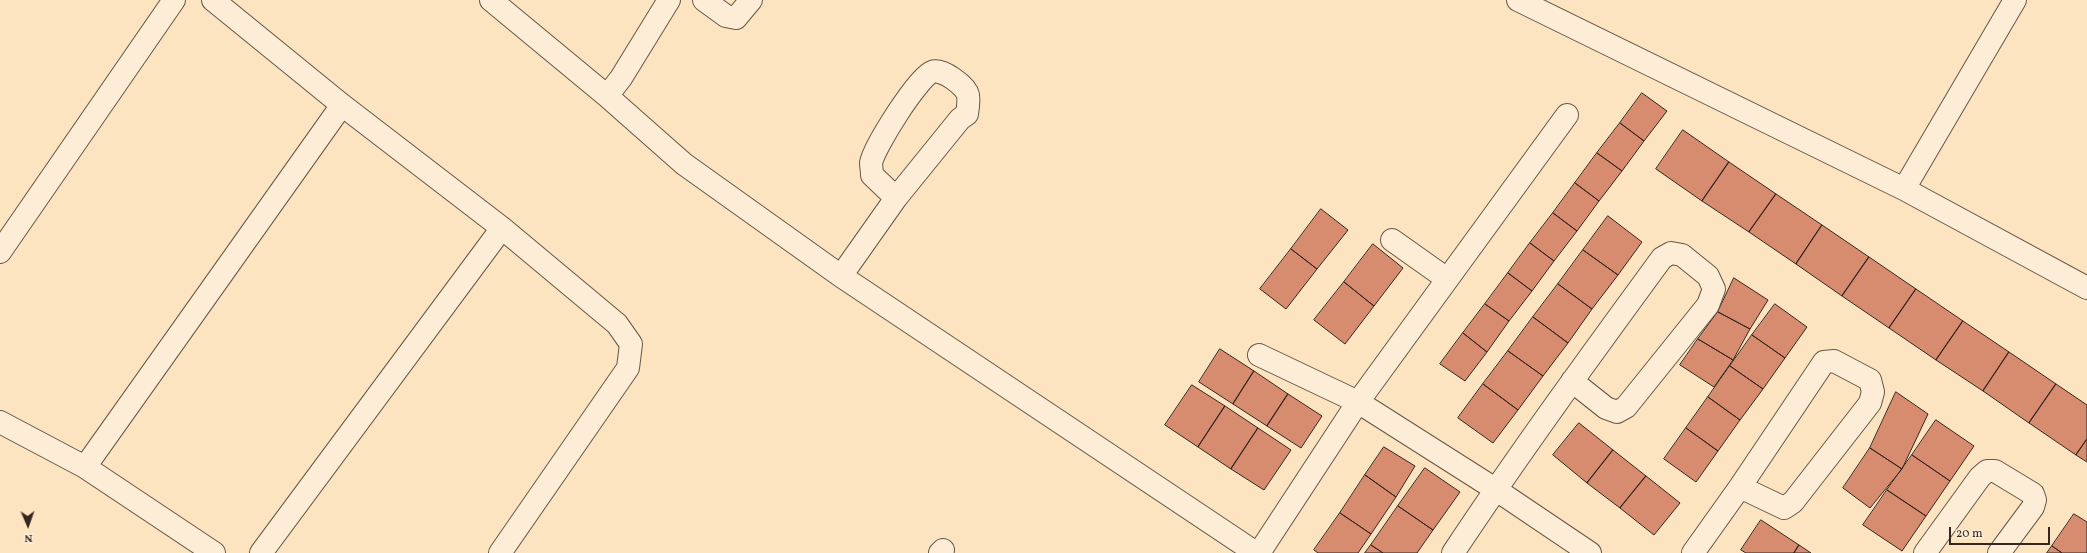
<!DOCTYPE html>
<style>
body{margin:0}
#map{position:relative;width:2087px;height:553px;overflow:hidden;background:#fce4c0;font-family:Vollkorn,serif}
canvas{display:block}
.north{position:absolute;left:8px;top:505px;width:40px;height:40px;-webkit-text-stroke:3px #fdedd6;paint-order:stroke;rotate:178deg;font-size:11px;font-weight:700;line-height:16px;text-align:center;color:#362620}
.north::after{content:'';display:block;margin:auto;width:14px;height:18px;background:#362620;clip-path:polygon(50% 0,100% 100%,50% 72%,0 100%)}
.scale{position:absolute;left:1949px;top:527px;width:101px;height:18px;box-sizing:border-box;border:2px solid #362620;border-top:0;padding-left:5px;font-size:12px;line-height:14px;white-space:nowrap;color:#362620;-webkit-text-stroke:3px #fdedd6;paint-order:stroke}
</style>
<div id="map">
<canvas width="2087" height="553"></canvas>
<div class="north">N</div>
<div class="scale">20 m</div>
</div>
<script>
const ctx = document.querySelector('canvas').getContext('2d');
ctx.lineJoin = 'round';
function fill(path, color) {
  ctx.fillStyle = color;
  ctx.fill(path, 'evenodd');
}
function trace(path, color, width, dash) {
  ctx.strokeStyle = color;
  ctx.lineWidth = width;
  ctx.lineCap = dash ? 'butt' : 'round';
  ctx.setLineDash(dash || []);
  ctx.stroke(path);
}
const building = new Path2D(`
 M1642 93 1667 111 1644 141 1620 123Z
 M1620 123 1644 141 1622 171 1597 153Z
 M1683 130 1729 162 1702 201 1656 169Z
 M1597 153 1622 171 1599 201 1575 183Z
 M1729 162 1776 194 1749 232 1702 201Z
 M1575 183 1599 201 1577 231 1553 213Z
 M1776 194 1822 225 1796 264 1749 232Z
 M1321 209 1348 230 1317 269 1291 249Z
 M1553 213 1577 231 1554 261 1530 243Z
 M1608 216 1642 242 1618 275 1583 250Z
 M1822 225 1869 257 1842 296 1796 264Z
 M1530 243 1554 261 1532 291 1508 273Z
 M1373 244 1403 268 1374 306 1344 282Z
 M1291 249 1317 269 1286 309 1260 289Z
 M1583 250 1618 275 1592 309 1558 284Z
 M1869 257 1916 289 1889 328 1842 296Z
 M1508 273 1532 291 1509 321 1485 304Z
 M1734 278 1768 300 1750 329 1718 312Z
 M1344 282 1374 306 1345 344 1314 320Z
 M1558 284 1592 309 1568 343 1533 317Z
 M1916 289 1963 321 1936 360 1889 328Z
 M1485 304 1509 321 1487 352 1463 333Z
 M1775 304 1807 327 1785 358 1752 335Z
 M1718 312 1750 329 1733 360 1698 339Z
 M1533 317 1568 343 1543 376 1508 351Z
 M1963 321 2009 352 1983 391 1936 360Z
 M1463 333 1487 352 1465 381 1440 364Z
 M1752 335 1785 358 1763 389 1730 366Z
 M1698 339 1733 360 1714 387 1680 365Z
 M1220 349 1254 371 1233 404 1199 382Z
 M1508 351 1543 376 1518 410 1483 384Z
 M2009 352 2056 384 2029 423 1983 391Z
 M1730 366 1763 389 1740 420 1708 397Z
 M1254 371 1288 394 1267 426 1233 404Z
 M1483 384 1518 410 1493 443 1458 418Z
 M2056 384 2087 405V439L2076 455 2029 423Z
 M1192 385 1225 406 1198 447 1165 425Z
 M1896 392 1928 414 1902 469 1870 448Z
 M1288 394 1322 416 1301 448 1267 426Z
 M1708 397 1740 420 1718 451 1686 428Z
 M1225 406 1258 428 1231 469 1198 447Z
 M1936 420 1974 446 1950 481 1912 455Z
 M1579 423 1613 450 1587 483 1553 455Z
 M1258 428 1291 450 1264 490 1231 469Z
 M1686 428 1718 451 1696 482 1664 459Z
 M2087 439V462L2076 455Z
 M1384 447 1415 466 1396 497 1365 475Z
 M1870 448 1902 469 1870 508 1843 488Z
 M1613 450 1646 476 1620 508 1587 483Z
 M1912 455 1950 481 1926 516 1887 490Z
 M1425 468 1460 492 1433 530 1398 506Z
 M1365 475 1396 497 1371 534 1340 513Z
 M1646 476 1680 503 1654 535 1620 508Z
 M1887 490 1926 516 1902 551 1863 525Z
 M1398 506 1433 530 1417 553H1383L1371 545Z
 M1340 513 1371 534 1358 553H1318L1314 550Z
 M2074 514 2087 522V553H2062L2052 546Z
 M1761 520 1799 545 1794 553H1746L1741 550Z
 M1371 545 1383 553H1365Z
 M1799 545 1811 553H1794Z
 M2052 546 2062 553H2047Z`);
const minor = new Path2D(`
 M213 0 342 105 502 228 617 324 631 344 628 368 500 553
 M491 0 607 96 684 164 841 276 1256 553
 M704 0 726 16 736 18 751 0
 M1518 0 1904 189 2087 288
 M607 96 621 78 669 0
 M1904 189 2015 0
 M1392 240 1447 279
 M0 252 174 0
 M841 276 896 198 960 119 967 114C968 108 969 101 968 95 966 86 942 68 932 72 918 77 874 147 871 163 871 166 872 171 872 175L896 198
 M1259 355 1358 402 1495 489 1590 553
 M0 422 85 467 214 553
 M85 467 342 105
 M261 553 502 228
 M940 553 943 550
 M1259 553 1358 402 1567 115
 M1453 553C1520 452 1591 355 1662 258L1671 253 1682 255 1708 276 1714 289 1708 305 1626 407 1617 412 1606 408 1572 381
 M1693 553 1740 487 1824 362 1834 361 1870 380 1873 392 1870 403 1793 502 1784 508 1740 487
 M1925 553 1980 477 1987 471H1995L2033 494 2035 500 2033 507 1999 553`);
fill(building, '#d88c6f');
trace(building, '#362620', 1);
trace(minor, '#685648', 24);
trace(minor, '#fdedd6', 22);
</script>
